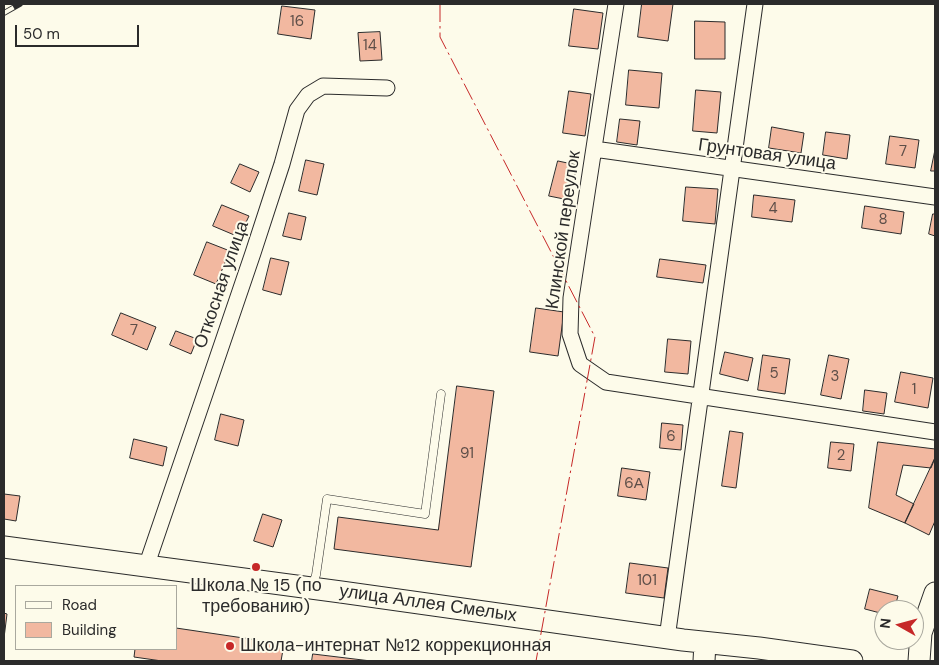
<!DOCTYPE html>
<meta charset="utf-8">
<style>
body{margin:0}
#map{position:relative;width:939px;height:665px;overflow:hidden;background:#fdfbea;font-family:"DM Sans",sans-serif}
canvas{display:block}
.frame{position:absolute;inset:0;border:5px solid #2b2b2b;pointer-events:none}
.legend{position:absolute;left:15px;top:585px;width:162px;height:65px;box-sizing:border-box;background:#fdfbea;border:1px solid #a9a89e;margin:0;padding:6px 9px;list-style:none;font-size:15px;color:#2b2b2b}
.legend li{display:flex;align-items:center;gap:10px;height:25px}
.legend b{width:25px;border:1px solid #a9a89e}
.north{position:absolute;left:874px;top:600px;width:50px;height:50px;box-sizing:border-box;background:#fdfbea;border:1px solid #a9a89e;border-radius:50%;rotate:277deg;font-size:14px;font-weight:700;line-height:20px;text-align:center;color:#2b2b2b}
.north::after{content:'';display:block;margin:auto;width:18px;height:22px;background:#c62828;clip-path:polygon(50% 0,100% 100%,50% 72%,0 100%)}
.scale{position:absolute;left:15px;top:25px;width:124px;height:22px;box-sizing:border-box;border:2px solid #2b2b2b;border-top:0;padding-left:6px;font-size:15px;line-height:18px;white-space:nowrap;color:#2b2b2b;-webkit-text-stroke:4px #fdfbea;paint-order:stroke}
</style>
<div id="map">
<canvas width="939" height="665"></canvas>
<div class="frame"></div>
<ul class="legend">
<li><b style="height:6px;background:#fdfbea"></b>Road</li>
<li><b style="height:14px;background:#f2b8a0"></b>Building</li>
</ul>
<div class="north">N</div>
<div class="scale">50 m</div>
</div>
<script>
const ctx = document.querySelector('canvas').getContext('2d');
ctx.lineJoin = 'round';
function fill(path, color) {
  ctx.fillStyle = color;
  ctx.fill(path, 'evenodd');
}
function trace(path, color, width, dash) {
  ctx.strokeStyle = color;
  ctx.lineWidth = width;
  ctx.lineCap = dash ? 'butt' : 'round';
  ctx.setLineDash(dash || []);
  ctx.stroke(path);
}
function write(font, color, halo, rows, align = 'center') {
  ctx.font = font + ' "DM Sans",sans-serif';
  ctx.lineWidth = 4;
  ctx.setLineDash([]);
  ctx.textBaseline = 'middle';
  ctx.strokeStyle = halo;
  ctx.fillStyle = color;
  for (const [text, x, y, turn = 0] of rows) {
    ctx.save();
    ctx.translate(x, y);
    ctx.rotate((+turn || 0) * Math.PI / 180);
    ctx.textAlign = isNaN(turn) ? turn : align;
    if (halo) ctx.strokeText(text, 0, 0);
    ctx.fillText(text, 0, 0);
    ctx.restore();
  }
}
const building = new Path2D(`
 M642 4H673L668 41 638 37Z
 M282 6 315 10 311 39 278 34Z
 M574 9 603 13 598 49 569 46Z
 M695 21 725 22V59H695Z
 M380 32 382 60 360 61 358 33Z
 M629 70 662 73 659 108 626 105Z
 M696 90 721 92 717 133 693 131Z
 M569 91 591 94 585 136 563 133Z
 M620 119 640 121 637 145 617 142Z
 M772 127 804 133 801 153 769 148Z
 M826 132 850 135 847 159 823 155Z
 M890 136 919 140 915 168 886 164Z
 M935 150V171H931Z
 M306 160 324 164 317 195 299 191Z
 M558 161 577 165 569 200 549 196Z
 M240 164 259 172 250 192 231 183Z
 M686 187 718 189 715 224 683 221Z
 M754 195 795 200 792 222 752 217Z
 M222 205 249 216 239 237 213 226Z
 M865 206 904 212 901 234 862 228Z
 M289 213 306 217 301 240 283 236Z
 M933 214H935V236L929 234Z
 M207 242 230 251 216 284 194 275Z
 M271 258 289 262 281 295 263 290Z
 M660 259 706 265 703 283 657 277Z
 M536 308 564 312 558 356 530 352Z
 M121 313 156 327 147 350 112 335Z
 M176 331 197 339 191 354 170 345Z
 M668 339 691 341 688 374 665 372Z
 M725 352 753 358 748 381 720 374Z
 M763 355 790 359 785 394 758 390Z
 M829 355 849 359 841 399 821 395Z
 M901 372 933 378 928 408 895 402Z
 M457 386 494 391 471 567 334 549 338 517 438 530Z
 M865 390 887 393 884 414 863 411Z
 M221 414 244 420 238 446 215 440Z
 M662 423 683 425 681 450 660 448Z
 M730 431 743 433 736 488 722 486Z
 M134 439 167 447 163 466 130 458Z
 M831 442 854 444 851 471 828 468Z
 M878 442 935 449V458L931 468 903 465 896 495 914 504 905 523 869 508Z
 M935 458V521L929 535 905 523Z
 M622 468 650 472 646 500 618 496Z
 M4 494 20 496 16 521 4 519Z
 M263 514 282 520 273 547 254 541Z
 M630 563 668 568 664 598 626 593Z
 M870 589 898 596 894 610H884V614L865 609Z
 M4 613 7 614 4 638Z
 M176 628 284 644 281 661H162L134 657 135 649H176Z
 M313 654 371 661H312Z`);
const service = new Path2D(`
 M312 586 316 575 327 499 425 514 441 394`);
const minor = new Path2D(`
 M616 4 571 298 570 334 580 364 606 382 935 432
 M594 149 935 197
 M146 567 253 253 282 164 297 110 308 95 323 86 387 88
 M667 638 755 4`);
const secondary = new Path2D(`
 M4 547 341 592 683 640 759 648 852 661
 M704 661 705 643
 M919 661 921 633 935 593`);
const rail = new Path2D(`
 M4 13 20 4`);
const power = new Path2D(`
 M440 4V37L595 337 536 661`);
const markers = [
 [256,567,5,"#c62828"],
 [230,646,5,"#c62828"]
];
const numberNames = [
 ["16",297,22],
 ["14",370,46],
 ["7",903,152],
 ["4",773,209],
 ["8",883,220],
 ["7",134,331],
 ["5",774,374],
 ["3",835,377],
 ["1",914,390],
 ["6",671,437],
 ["91",467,454],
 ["2",841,456],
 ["6А",634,484],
 ["101",647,581]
];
const streetNames = [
 ["Грунтовая улица",767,155,8],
 ["Клинской переулок",564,230,-82],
 ["Откосная улица",222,285,-71],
 ["улица Аллея Смелых",428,604,8]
];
const poiNames = [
 ["Школа № 15 (по",256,586],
 ["требованию)",256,607],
 ["Школа-интернат №12 коррекционная",240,646,"left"]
];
fill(building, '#f2b8a0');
trace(building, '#2b2b2b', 1);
trace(service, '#2b2b2b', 9);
trace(minor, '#2b2b2b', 17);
trace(secondary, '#2b2b2b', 23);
trace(service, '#fdfbea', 8);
trace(minor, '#fdfbea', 15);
trace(secondary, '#fdfbea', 21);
trace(rail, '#2b2b2b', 5.5);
trace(rail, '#fdfbea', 4, [11]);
trace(power, '#c62828', 1, [18, 4, 2.5, 4]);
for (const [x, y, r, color] of markers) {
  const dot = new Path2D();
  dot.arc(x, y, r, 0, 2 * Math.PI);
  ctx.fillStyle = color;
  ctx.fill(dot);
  trace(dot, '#fdfbea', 2);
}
write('15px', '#5d4e48', null, numberNames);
write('18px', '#2b2b2b', '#fdfbea', streetNames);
write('18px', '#2b2b2b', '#fdfbea', poiNames);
</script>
